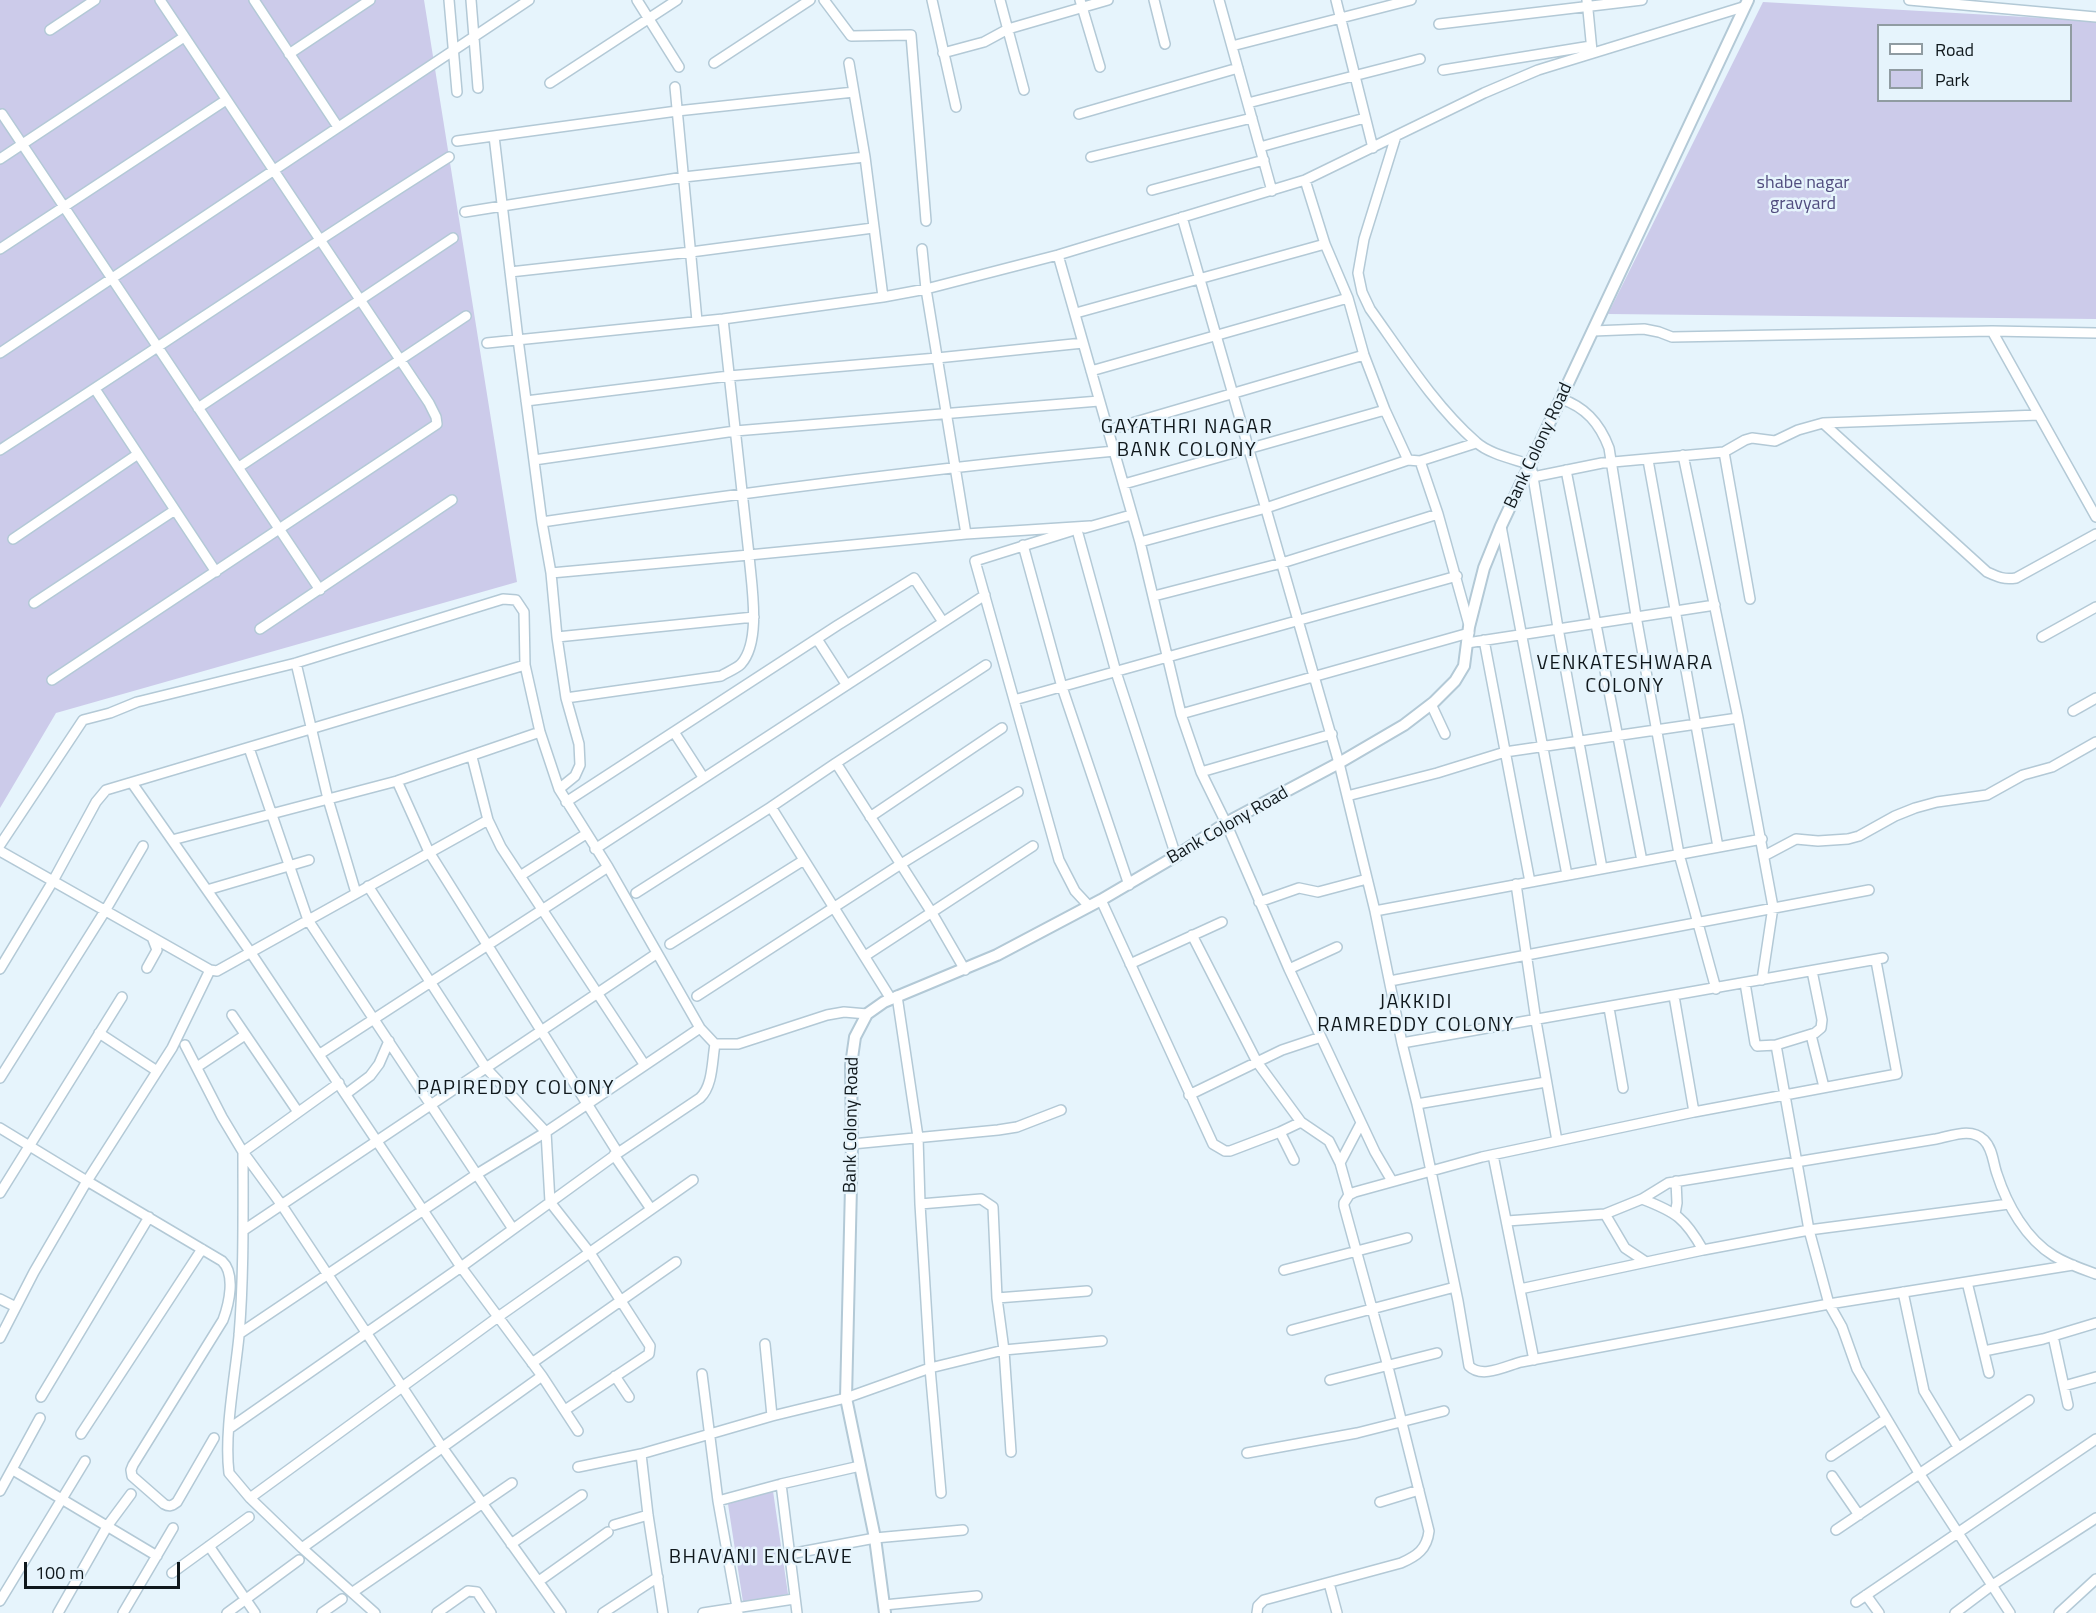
<!DOCTYPE html>
<style>
body{margin:0}
#map{position:relative;width:2096px;height:1613px;overflow:hidden;background:#e6f4fc;font-family:"Titillium Web",sans-serif}
canvas{display:block}
.legend{position:absolute;left:1877px;top:24px;width:195px;height:78px;box-sizing:border-box;background:#e6f4fc;border:2px solid #909ca2;margin:0;padding:8px 10px;list-style:none;font-size:18px;color:#10181c}
.legend li{display:flex;align-items:center;gap:12px;height:30px}
.legend b{width:30px;border:2px solid #909ca2}
.scale{position:absolute;left:24px;top:1562px;width:156px;height:27px;box-sizing:border-box;border:3px solid #10181c;border-top:0;padding-left:8px;font-size:18px;line-height:21px;white-space:nowrap;color:#10181c;-webkit-text-stroke:4px #e6f4fc;paint-order:stroke}
</style>
<div id="map">
<canvas width="2096" height="1613"></canvas>
<ul class="legend">
<li><b style="height:8px;background:#fff"></b>Road</li>
<li><b style="height:16px;background:#cccbea"></b>Park</li>
</ul>
<div class="scale">100 m</div>
</div>
<script>
const ctx = document.querySelector('canvas').getContext('2d');
ctx.lineJoin = 'round';
function fill(path, color) {
  ctx.fillStyle = color;
  ctx.fill(path, 'evenodd');
}
function trace(path, color, width, dash) {
  ctx.strokeStyle = color;
  ctx.lineWidth = width;
  ctx.lineCap = dash ? 'butt' : 'round';
  ctx.setLineDash(dash || []);
  ctx.stroke(path);
}
function write(font, color, halo, rows, align = 'center') {
  ctx.font = font + ' "Titillium Web",sans-serif';
  ctx.lineWidth = 5;
  ctx.setLineDash([]);
  ctx.textBaseline = 'middle';
  ctx.strokeStyle = halo;
  ctx.fillStyle = color;
  for (const [text, x, y, turn = 0] of rows) {
    ctx.save();
    ctx.translate(x, y);
    ctx.rotate((+turn || 0) * Math.PI / 180);
    ctx.textAlign = isNaN(turn) ? turn : align;
    if (halo) ctx.strokeText(text, 0, 0);
    ctx.fillText(text, 0, 0);
    ctx.restore();
  }
}
const green = new Path2D(`
 M0 0H424L517 582 56 713 0 808Z
 M1763 2 2096 21V319L1608 314ZM1878 26H2070V100H1878Z
 M773 1491 788 1594 743 1602 728 1504Z`);
const minor = new Path2D(`
 M254 0 338 127
 M449 0 457 92
 M471 0 478 88
 M637 0 679 67
 M824 0 851 36 911 35 926 221
 M932 0 956 107
 M1000 0 1024 90
 M1080 0 1100 67
 M1154 0 1165 44
 M1219 0 1272 191
 M1336 0 1373 148
 M1587 0 1592 51
 M1909 0 2096 17
 M1439 24 1642 0
 M50 30 95 0
 M1232 46 1411 0
 M943 53 984 42 1008 29 1108 0
 M289 54 370 0
 M714 63 810 0
 M849 63 865 157 883 297
 M1443 70 1591 46
 M550 83 677 0
 M675 87 697 321
 M1248 103 1420 59
 M2 114 320 590
 M1079 114 1238 68
 M494 136 518 339 542 522 551 573 557 637 566 698 579 744 580 765 575 776 559 789
 M1396 136 1364 239 1358 273 1362 292 1370 309C1403 355 1434 405 1476 442 1489 454 1514 459 1531 465L1533 477 1602 463 1724 452 1745 440 1752 438 1775 441 1798 430 1823 423 2039 415
 M457 141 677 111 854 92
 M1260 147 1365 118
 M1091 157 1252 118
 M0 159 184 37
 M1305 180 1325 244 1348 298 1364 355 1385 410 1408 460
 M1152 190 1264 160
 M465 212 684 177 865 157
 M1182 217 1339 763 1375 911 1402 1043 1417 1104 1458 1301 1469 1366C1482 1379 1506 1366 1521 1362L1829 1304 2073 1265
 M0 249 226 100
 M922 249 926 289 966 534
 M1058 255 1140 542 1181 714 1201 772 1226 823 1289 969 1375 1152 1392 1181
 M510 272 691 252 873 228
 M1076 313 1325 244
 M1593 331 1644 329 1659 332 1672 337 1992 331 2096 333
 M1992 331 2096 517
 M487 343 723 319 883 297 926 289 1058 255 1305 180 1484 93 1538 70 1743 7
 M0 353 529 0
 M1091 371 1348 298
 M95 389 216 572
 M1561 399C1586 407 1600 424 1609 448L1636 616 1679 854 1716 989
 M526 401 729 376 937 358 1083 343
 M198 408 453 238
 M1823 423 1987 572C1998 577 2004 580 2016 578L2096 534
 M1108 430 1364 355
 M0 450C151 353 298 252 449 157
 M1724 452 1750 599
 M1683 455 1738 718 1773 907 1762 980
 M534 460 735 431 1099 401
 M1648 460 1718 847
 M1420 461 1438 514 1469 625
 M239 467 466 316
 M1566 470 1642 861
 M1533 477 1558 628 1602 868
 M1124 484 1385 410
 M542 522C733 494 923 469 1115 451
 M1501 526 1567 875
 M1085 528 1131 515
 M1077 530 1116 672 1176 856
 M1071 531 975 561 1059 860 1075 891 1088 905
 M13 539 138 454
 M1140 542 1266 508 1408 460 1420 461 1476 443
 M1023 545 1062 687 1129 885
 M551 573 749 555 723 319
 M1154 596 1282 563 1438 514
 M34 603 175 510
 M260 629 452 500
 M557 637 754 617
 M2042 637 2096 607
 M817 639 846 684
 M1484 640 1530 882
 M1467 643 1715 605
 M296 663 328 799 356 893
 M52 680 437 424 436 417 429 403 160 0
 M566 698 721 676C727 672 736 669 741 664 762 641 751 583 749 555L966 534 1090 526
 M1014 700 1457 576
 M1431 704 1445 734
 M2073 711 2096 698
 M1181 714 1469 633
 M674 732 703 777
 M249 748 308 920 513 1229
 M472 757 488 820 501 847 644 1064
 M836 763 986 665
 M1201 772 1332 734
 M397 781 429 852 618 1153
 M132 783 251 953 461 1267 542 1376 578 1431
 M1347 796 1437 773 1505 752 1738 718
 M566 802 838 625 914 578 943 622
 M870 817 1002 728
 M172 840 397 781 540 732
 M0 845 83 720 110 713 137 702 296 663 503 599 516 600 524 612 525 665 540 732 559 789 608 867 700 1028 715 1044H738L827 1015 844 1012 867 1014
 M595 849 985 595
 M0 851 210 970 217 971 488 820
 M1764 856 1796 839 1818 841 1848 839 1859 836 1895 816 1915 808 1937 802 1987 795 2023 775 2052 767 2096 742
 M520 876 586 834
 M1516 884 1536 1021 1557 1141
 M368 886 486 1068 546 1132 550 1202 590 1253 650 1346 649 1354 565 1410
 M207 890 309 860
 M636 893 771 807
 M1101 900 1213 1144 1225 1151H1230L1280 1132 1301 1122
 M1259 902 1299 888 1318 892 1367 879
 M1375 911 1762 839
 M1192 935 1257 1062 1301 1122 1329 1141 1340 1163 1349 1195
 M670 944 804 860
 M865 956 1033 846
 M1130 964 1222 922
 M147 968 157 950 152 937
 M0 969 53 881 96 802 106 790C246 749 385 706 525 665
 M1289 969 1337 947
 M210 970 172 1048 87 1181 222 1261C236 1274 229 1304 223 1320L133 1465 131 1470 132 1476 164 1504C169 1507 172 1506 177 1502L214 1438
 M1390 981 1869 890
 M1745 983 1755 1043 1757 1046 1776 1045 1809 1230 1829 1304 1842 1327 1857 1369 1919 1473 2010 1613
 M697 996 901 864 1018 792
 M897 996 918 1137 920 1204 930 1368 941 1493
 M1674 996 1694 1112
 M891 999 771 807 836 763 932 913 965 970
 M1609 1008 1623 1088
 M232 1015 298 1112
 M99 1033 157 1071
 M1811 1035 1824 1087
 M1402 1043 1883 958
 M185 1045 222 1117 243 1152 281 1204 442 1447 561 1613
 M1776 1045 1815 1033 1821 1028 1822 1020 1812 971
 M320 1054 608 867
 M197 1067 245 1035
 M0 1078 105 911 143 846
 M346 1094 370 1076 379 1064 389 1041
 M1189 1095 1282 1050 1321 1037
 M1417 1104 1546 1082
 M0 1128 87 1181 34 1272 0 1338
 M1280 1132 1294 1160
 M852 1144 998 1130 1017 1127 1061 1110
 M243 1152C243 1213 244 1275 239 1336 235 1377 224 1433 229 1473L250 1498 302 1548 375 1613
 M243 1152 339 1083
 M614 1155 651 1209
 M1493 1155 1534 1360
 M1340 1163 1361 1123
 M0 1193 122 997
 M1642 1199C1676 1212 1685 1218 1703 1250
 M1605 1214 1625 1248 1646 1262
 M1675 1214 1677 1203 1676 1181
 M1507 1221 1605 1214 1642 1199 1668 1183 1936 1139C1952 1136 1971 1127 1984 1140 1993 1149 1993 1163 1997 1174 2007 1205 2026 1239 2054 1256 2067 1264 2082 1269 2096 1274
 M244 1230 656 954
 M1284 1270 1407 1238
 M1967 1282 1989 1373
 M1520 1289 1703 1250 1809 1230 2009 1204
 M1903 1292 1924 1391 1958 1447
 M997 1298 1087 1291
 M0 1299 16 1307
 M1292 1330 1455 1287
 M239 1334 477 1174 546 1132 700 1028
 M2053 1336 2068 1405
 M765 1344 772 1416
 M1984 1351 2043 1339 2096 1323
 M532 1363 676 1262
 M702 1374 718 1501 738 1613
 M615 1376 629 1397
 M1330 1380 1437 1353
 M2064 1386 2096 1377
 M41 1397 149 1217
 M230 1428 461 1267 618 1153 700 1098C713 1086 712 1061 715 1044
 M81 1434 202 1249
 M1011 1452 1004 1350 1102 1341
 M1247 1453 1357 1433 1444 1411
 M641 1454 648 1515 663 1613
 M1831 1456 1886 1419
 M578 1467 641 1454 772 1416 846 1398 930 1368 1004 1350 997 1298 993 1207 981 1199 920 1204
 M13 1470 157 1556
 M1832 1476 1859 1515
 M781 1484 797 1613
 M0 1491 40 1418
 M250 1498 498 1317 693 1180
 M718 1501 781 1484 860 1466
 M1380 1502 1419 1490
 M614 1525 648 1515
 M1836 1530 2029 1400
 M511 1544 582 1495
 M209 1546 255 1613
 M302 1548 542 1376
 M790 1554 875 1538 963 1530
 M172 1573 249 1517
 M539 1581 608 1532
 M1329 1583 1337 1613
 M353 1592 512 1483
 M1866 1595 1879 1613
 M0 1601 85 1461
 M1856 1602 2096 1439
 M884 1605 977 1596
 M58 1613 108 1525 131 1494
 M123 1613 173 1528
 M227 1613 299 1560
 M322 1613 342 1599
 M437 1613 468 1591 477 1592 491 1613
 M603 1613 658 1577
 M703 1613 794 1599
 M1257 1613 1258 1606 1264 1600 1401 1563C1417 1556 1427 1549 1429 1531L1387 1363 1344 1206V1203L1349 1195 1355 1192 1482 1157 1694 1112 1897 1074 1876 961
 M1955 1613 1991 1586 2096 1518
 M2059 1613 2096 1579`);
const tertiary = new Path2D(`
 M885 1613 875 1538 846 1398 852 1144 851 1065 855 1037 867 1014 884 1002 997 955 1101 900 1176 856 1226 823 1339 763 1404 725 1434 702 1455 681 1464 666 1469 627 1484 568 1501 526 1748 0`);
const parkNames = [
 ["shabe nagar",1803,184],
 ["gravyard",1803,205]
];
const streetNames = [
 ["Bank Colony Road",1539,446,-65],
 ["Bank Colony Road",1228,826,-30],
 ["Bank Colony Road",852,1125,-89]
];
const neighbourhoodNames = [
 ["GAYATHRI NAGAR",1187,428],
 ["BANK COLONY",1187,451],
 ["VENKATESHWARA",1625,664],
 ["COLONY",1625,687],
 ["JAKKIDI",1416,1003],
 ["RAMREDDY COLONY",1416,1026],
 ["PAPIREDDY COLONY",516,1089],
 ["BHAVANI ENCLAVE",761,1558]
];
fill(green, '#cccbea');
trace(minor, '#b3c9d6', 12);
trace(tertiary, '#b3c9d6', 14);
trace(minor, '#fff', 9);
trace(tertiary, '#fff', 10);
write('18px', '#514d7f', '#e6f4fc', parkNames);
write('18px', '#10181c', '#e6f4fc', streetNames);
ctx.letterSpacing = '1.5px';
write('20px', '#10181c', '#e6f4fc', neighbourhoodNames);
ctx.letterSpacing = '0px';
</script>
